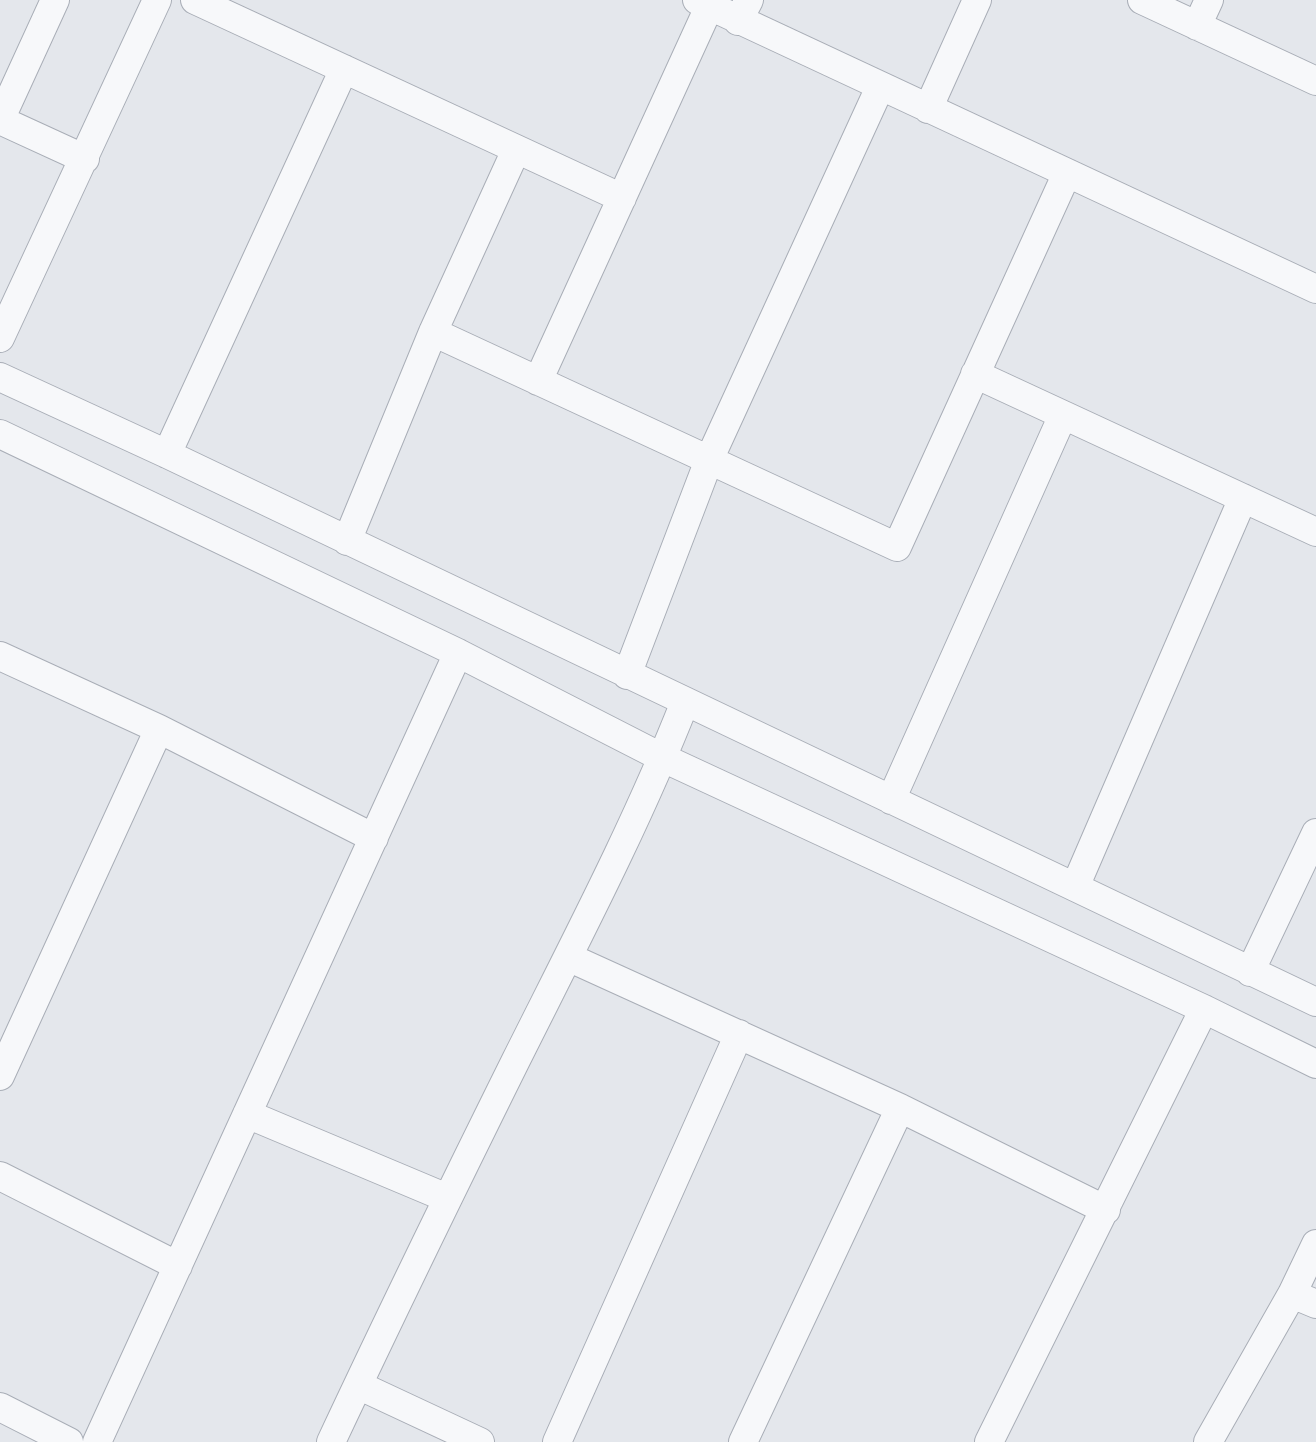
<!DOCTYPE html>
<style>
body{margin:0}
canvas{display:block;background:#e4e7ec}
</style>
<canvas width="1316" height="1442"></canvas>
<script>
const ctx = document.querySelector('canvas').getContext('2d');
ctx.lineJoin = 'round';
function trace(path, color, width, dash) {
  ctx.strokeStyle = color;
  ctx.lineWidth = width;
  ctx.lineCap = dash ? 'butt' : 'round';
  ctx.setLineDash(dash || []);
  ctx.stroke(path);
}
const minor = new Path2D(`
 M195 0 622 198
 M697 0 1316 289
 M1142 0 1316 81
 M738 21 749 0
 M1197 26 1209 0
 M928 109 977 0
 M0 120 55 0
 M0 120 85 159
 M433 332 897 547 1067 173
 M0 338 157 0
 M975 374 1316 532
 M0 377 167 454 1316 1002
 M538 381 709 7
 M0 434 458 653 663 758 1204 1009 1316 1064
 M167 454 344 69
 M347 541 433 332 516 150
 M0 656 159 729 374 838
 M627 675 709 460 880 87
 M891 800 1063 415
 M1075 887 1243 498
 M568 957 900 1108 1106 1210
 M1250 972 1316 833
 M0 1076 159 729
 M247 1114 447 1198
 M0 1176 178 1266
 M1292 1294 1316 1304
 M358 1385 480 1442
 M0 1407 69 1442
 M97 1442 458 653
 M331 1442C391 1314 453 1187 516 1060 575 942 637 824 685 702
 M557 1442 739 1034
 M743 1442 900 1108
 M989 1442 1204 1009
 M1208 1442 1292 1294 1316 1244`);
trace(minor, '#a9aeb7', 30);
trace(minor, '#f7f8fa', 28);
</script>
